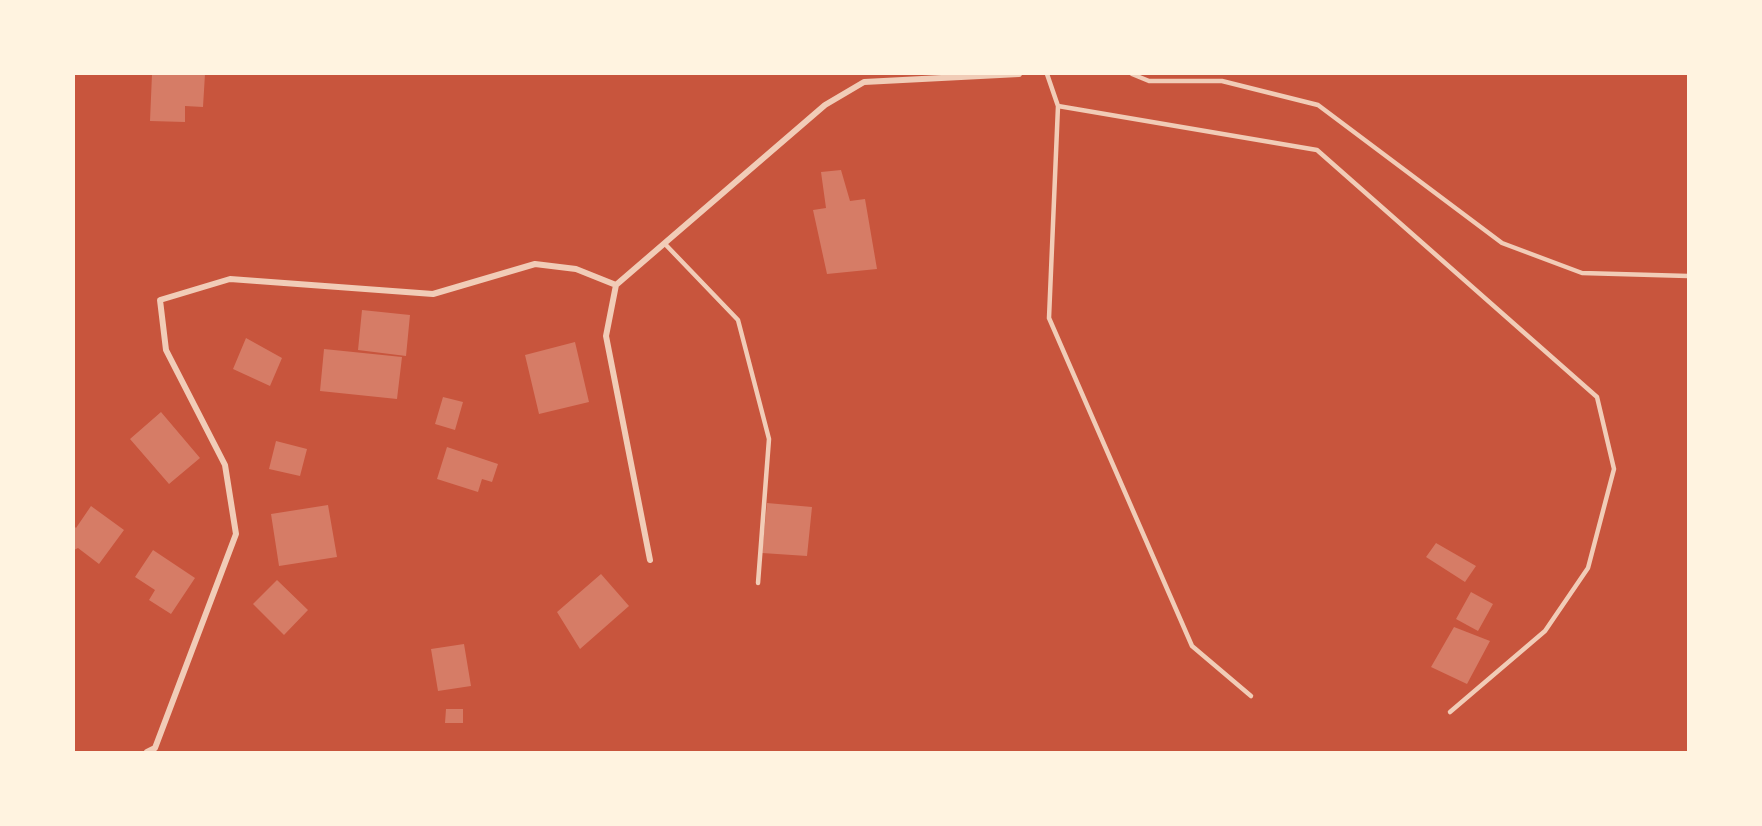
<!DOCTYPE html>
<style>
body{margin:0}
#map{position:relative;width:1762px;height:826px;overflow:hidden;background:#c8553d;font-family:Lato,sans-serif}
canvas{display:block}
.frame{position:absolute;inset:0;border:75px solid #fff3e0;pointer-events:none}
</style>
<div id="map">
<canvas width="1762" height="826"></canvas>
<div class="frame"></div>
</div>
<script>
const ctx = document.querySelector('canvas').getContext('2d');
ctx.lineJoin = 'round';
function fill(path, color) {
  ctx.fillStyle = color;
  ctx.fill(path, 'evenodd');
}
function trace(path, color, width, dash) {
  ctx.strokeStyle = color;
  ctx.lineWidth = width;
  ctx.lineCap = dash ? 'butt' : 'round';
  ctx.setLineDash(dash || []);
  ctx.stroke(path);
}
const building = new Path2D(`
 M152 74H205L203 107 185 106V122L150 121Z
 M841 170 850 201 865 199 877 269 827 274 813 210 826 208 821 172Z
 M362 310 410 315 406 356 358 350Z
 M246 338 282 358 270 386 233 369Z
 M575 342 589 402 539 414 525 355Z
 M324 349 402 357 397 399 320 391Z
 M443 397 463 402 455 430 435 424Z
 M161 412 200 458 169 484 130 439Z
 M276 441 307 449 300 476 269 469Z
 M447 447 498 464 492 482 482 479 478 492 437 479Z
 M767 503 812 507 807 556 762 553Z
 M328 505 337 557 279 566 271 514Z
 M91 506 124 530 99 564 78 548 74 550V526L76 528Z
 M1436 543 1476 566 1465 582 1426 557Z
 M153 550 195 578 171 614 149 600 155 590 135 577Z
 M601 574 629 606 580 649 557 612Z
 M277 580 308 610 284 635 253 604Z
 M1471 592 1493 604 1478 631 1456 619Z
 M1454 627 1490 641 1467 684 1431 667Z
 M464 644 471 686 438 691 431 649Z
 M446 709H463V723H445Z`);
const service = new Path2D(`
 M1047 74 1058 106 1049 318 1192 646 1251 696
 M1132 74 1149 81H1222L1318 105 1502 243 1582 273 1688 276
 M1058 106 1317 150 1597 397 1614 469 1588 568 1545 631 1450 712
 M665 244 738 320 769 439 758 583`);
const minor = new Path2D(`
 M616 285 825 105 864 82 1019 74
 M616 285 606 336 650 560
 M147 752 155 748 236 534 225 465 166 350 160 300 230 279 433 294 535 264 576 269 616 285`);
fill(building, '#d67c66');
trace(service, '#f1ccb7', 4.5);
trace(minor, '#f1ccb7', 6);
</script>
